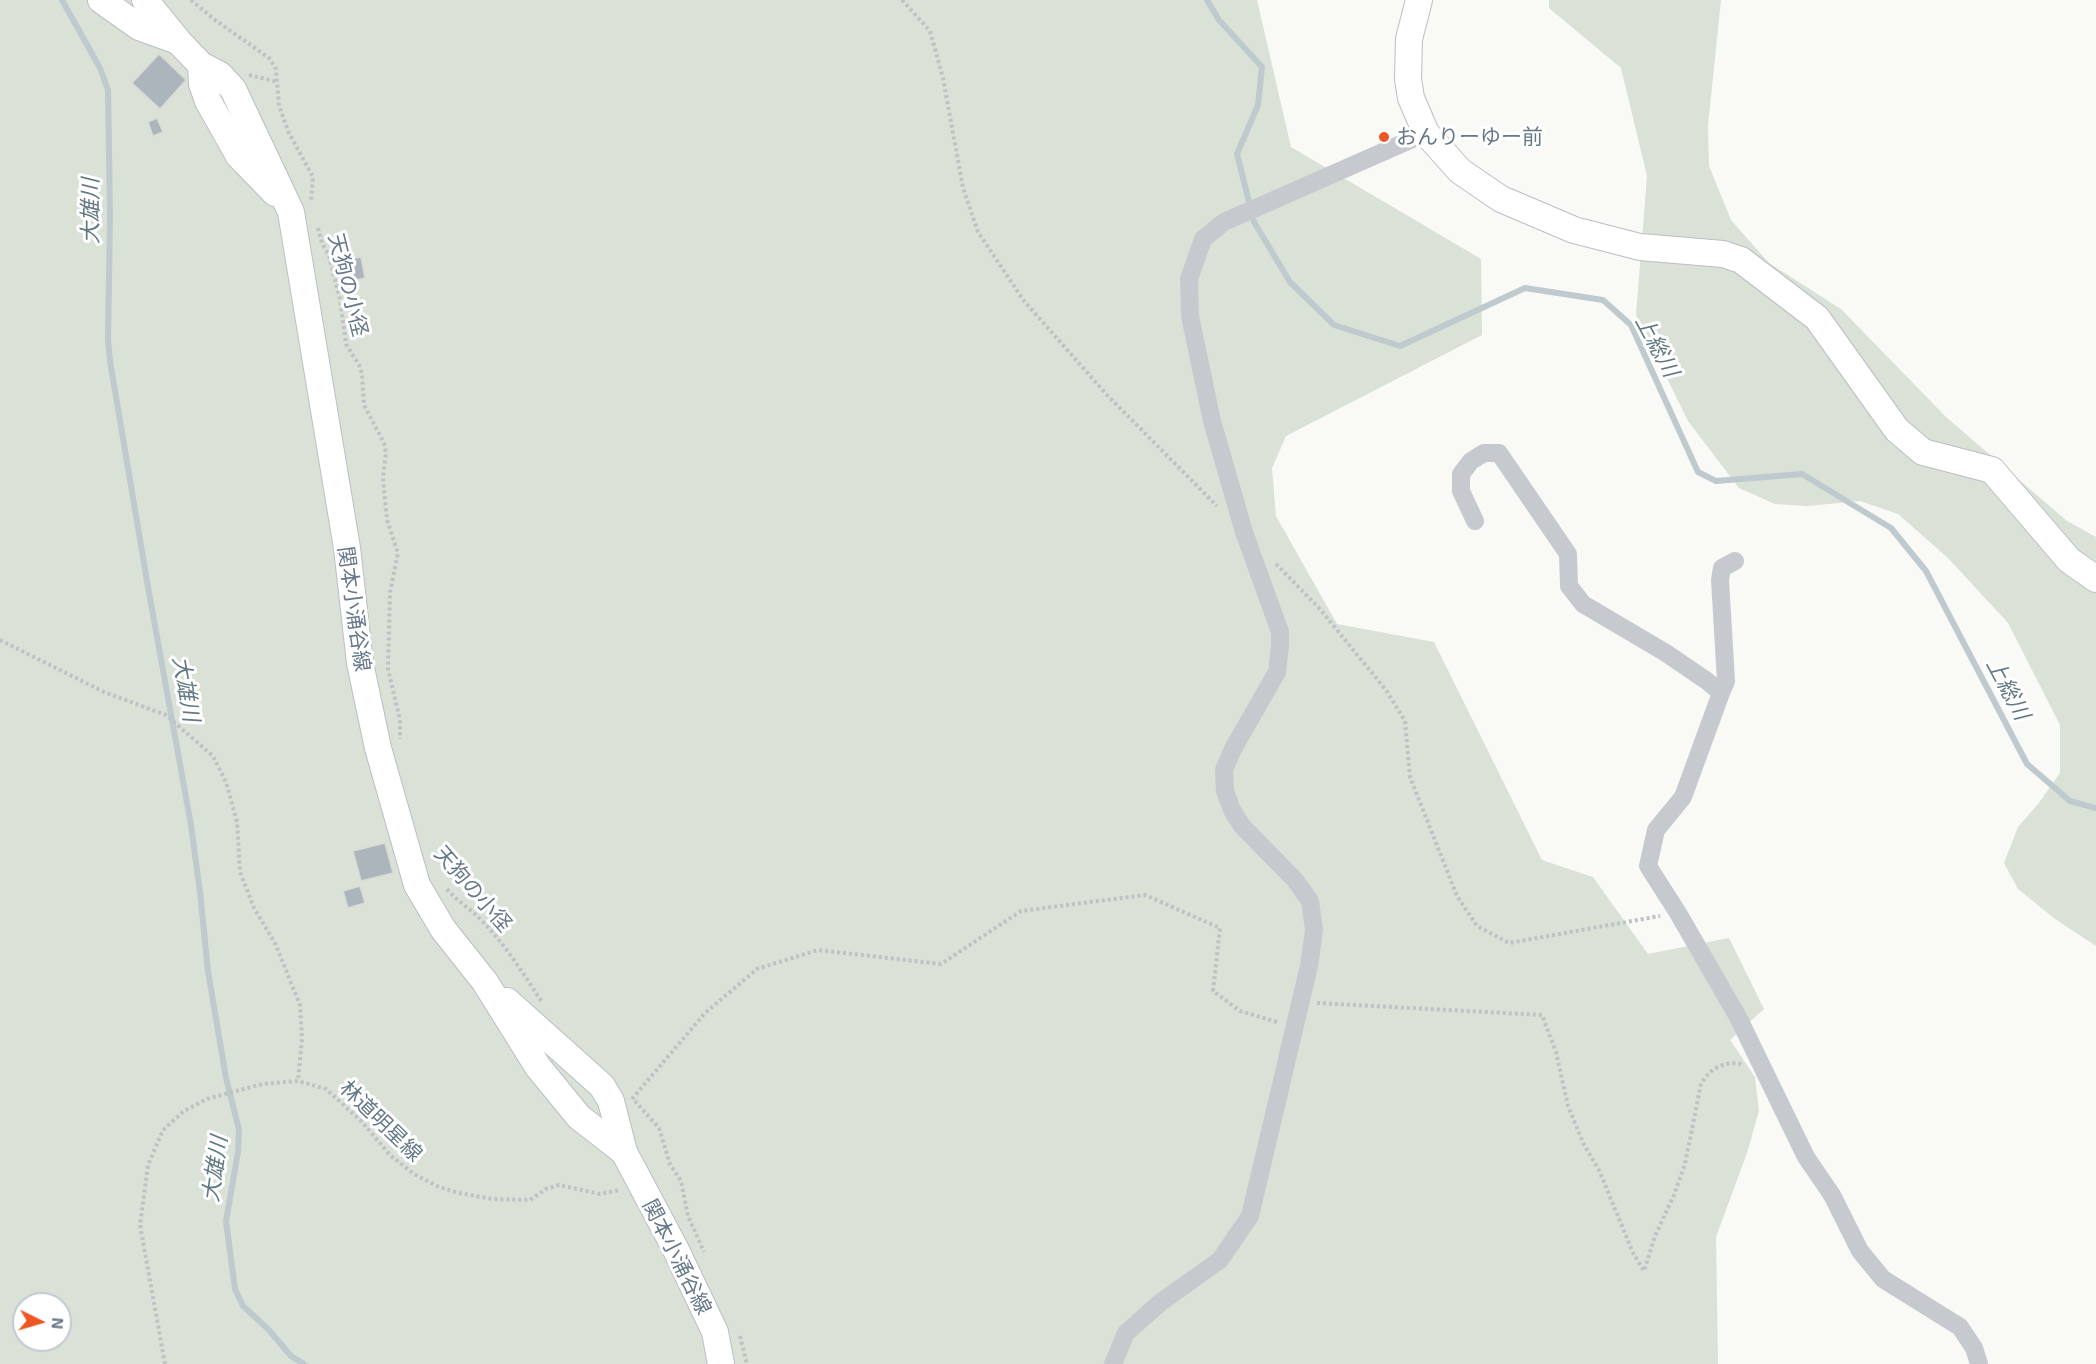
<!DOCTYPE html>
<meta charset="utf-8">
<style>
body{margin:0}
#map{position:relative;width:2096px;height:1364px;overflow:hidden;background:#f9f9f6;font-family:"Exo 2",sans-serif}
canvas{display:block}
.north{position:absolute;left:12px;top:1292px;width:60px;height:60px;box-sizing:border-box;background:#fff;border:2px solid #c2c9d0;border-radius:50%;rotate:95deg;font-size:16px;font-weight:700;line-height:24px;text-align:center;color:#667889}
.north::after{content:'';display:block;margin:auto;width:21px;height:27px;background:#ed5621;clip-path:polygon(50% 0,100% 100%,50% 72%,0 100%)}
</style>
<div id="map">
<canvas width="2096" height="1364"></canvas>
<div class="north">N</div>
</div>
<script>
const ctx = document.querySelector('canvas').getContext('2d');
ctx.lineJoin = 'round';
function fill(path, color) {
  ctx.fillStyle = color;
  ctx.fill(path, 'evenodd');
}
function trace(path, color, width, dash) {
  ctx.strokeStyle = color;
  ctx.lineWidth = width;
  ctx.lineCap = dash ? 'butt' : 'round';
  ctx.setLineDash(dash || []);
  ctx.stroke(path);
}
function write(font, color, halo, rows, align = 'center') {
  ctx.font = font + ' "Exo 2","Noto Sans JP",sans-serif';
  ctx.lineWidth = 6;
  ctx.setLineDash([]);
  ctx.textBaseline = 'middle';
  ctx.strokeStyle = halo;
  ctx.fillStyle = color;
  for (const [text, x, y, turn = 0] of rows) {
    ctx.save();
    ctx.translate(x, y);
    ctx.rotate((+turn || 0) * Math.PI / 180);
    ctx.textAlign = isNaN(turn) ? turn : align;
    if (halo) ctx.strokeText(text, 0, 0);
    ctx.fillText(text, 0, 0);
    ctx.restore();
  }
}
const green = new Path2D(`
 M0 0H1257L1291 147 1481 259 1482 335 1286 436 1272 468 1276 516 1337 624 1434 642 1542 860 1593 877 1648 954 1729 938 1764 1009 1730 1040 1755 1077 1759 1111 1747 1153 1716 1237 1718 1364H0ZM24 1304H60V1340H24Z
 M1549 0H1721L1708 125 1709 166 1731 220 1769 263 1841 309 1946 417 2067 521 2096 537V946L2055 919 2018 889 2004 863 2018 827 2038 804 2060 773V725L2008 623 1948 558 1898 514 1860 501 1807 506 1775 504 1739 488 1688 421 1636 315 1647 176 1621 68 1549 8Z`);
const stream = new Path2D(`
 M62 0 100 68 108 90 110 216 108 339 110 361 148 587 191 825 200 892 208 971 226 1078 239 1130 238 1152 226 1221 235 1289 243 1306 268 1329 291 1356 304 1364
 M1207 0 1219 20 1262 67 1258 105 1237 154 1254 222 1290 282 1334 325 1400 346 1525 288 1603 300 1631 325 1698 472 1716 481 1802 474 1891 528 1926 571 2027 764 2070 801 2096 808`);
const building = new Path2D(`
 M159 54 186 80 160 109 132 83Z
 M157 118 163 132 153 136 148 122Z
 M361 257 365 278 343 283 339 261Z
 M385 843 393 873 361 881 353 851Z
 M360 886 365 903 348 908 343 891Z`);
const path = new Path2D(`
 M191 0 215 20 269 58 276 69 279 106 289 133 313 177 311 201
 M902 0 930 31 943 78 963 188 978 232 1024 301 1107 395 1217 506
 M249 75 278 82
 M318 228 322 243 329 256 340 299 346 344 359 365 362 374 364 405 384 443 386 453 383 478 387 520 398 553 390 592 388 669 400 720V739
 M1276 564 1319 608 1386 690 1405 721 1410 777 1457 896 1477 926 1509 943 1660 916
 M0 640 104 692 166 715 213 756 226 782 237 822 240 872 254 908 275 943 300 1005 302 1039 298 1081
 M447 889C456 900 468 907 478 917 503 941 523 973 542 1002
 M1317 1003 1542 1015 1556 1052 1568 1106 1584 1145 1599 1170 1633 1253 1644 1271 1655 1236 1674 1195 1685 1164 1701 1084C1710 1068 1724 1061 1742 1064
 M632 1099 705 1013 757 969 818 950 941 964 1021 911 1145 895 1220 928 1213 991 1240 1011 1277 1022
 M635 1101 659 1128 670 1164 681 1181 688 1216 704 1252
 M740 1336 747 1364
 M165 1364 140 1225 148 1165 163 1130 184 1111 207 1099 262 1084 298 1081 326 1089 361 1121 390 1155 414 1174 439 1187 459 1193 492 1199 530 1200 546 1189 559 1185 600 1194 620 1190`);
const street = new Path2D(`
 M1475 521 1461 491V474L1471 461 1484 453H1499L1568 554 1569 586 1583 604 1666 653 1707 681 1721 693 1683 797 1656 830 1648 866 1678 913 1738 1017 1806 1157 1832 1195 1860 1251 1883 1279 1960 1327 1974 1348 1979 1364
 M1721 693 1726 681 1720 580 1722 568 1735 561
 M1113 1364 1126 1333 1161 1302 1220 1260 1250 1216 1309 966 1314 930 1310 901 1295 880 1242 826 1232 810 1225 791 1224 770 1233 749 1277 672 1280 646V632L1244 532 1212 421 1190 316 1189 279 1203 239 1224 222 1426 133`);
const secondary = new Path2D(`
 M101 0 139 27 178 41
 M145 0 179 42 201 65 220 75 233 89 291 212 347 548 360 663 378 748 417 885 443 929 485 982 538 1067 579 1117 624 1152
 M1419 0 1409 39 1408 79 1411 98 1426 133 1460 171 1501 199 1574 230 1640 247 1723 254 1741 260 1817 318 1897 430 1923 452 1992 470 2069 560 2096 579
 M201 65 202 84 208 101 239 156 275 193
 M507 1001 602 1086 611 1101 624 1152 676 1250 715 1332 721 1364`);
const markers = [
 [1384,137,6,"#ed5621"]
];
const poiNames = [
 ["おんりーゆー前",1396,137]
];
const streetNames = [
 ["天狗の小径",348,285,76],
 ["関本小涌谷線",354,609,82],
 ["天狗の小径",473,889,49],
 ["林道明星線",381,1121,44],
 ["関本小涌谷線",677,1257,63]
];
const waterNames = [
 ["大雄川",91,211,-90],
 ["上総川",1657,346,62],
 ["大雄川",186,689,80],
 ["上総川",2008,689,62],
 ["大雄川",215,1169,-82]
];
fill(green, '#dae1d7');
trace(stream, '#becace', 6);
fill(building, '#acb5bb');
trace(building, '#dadad8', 1.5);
trace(secondary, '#babfc4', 28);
trace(path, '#bfc2c4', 4, [3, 3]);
trace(street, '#c6cace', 18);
trace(secondary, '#fff', 26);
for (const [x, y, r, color] of markers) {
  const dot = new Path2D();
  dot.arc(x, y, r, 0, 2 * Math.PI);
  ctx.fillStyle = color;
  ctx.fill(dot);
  trace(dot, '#fff', 2);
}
write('21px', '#667889', '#fff', poiNames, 'left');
write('21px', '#667889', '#fff', streetNames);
write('italic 22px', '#627a83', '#fff', waterNames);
</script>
